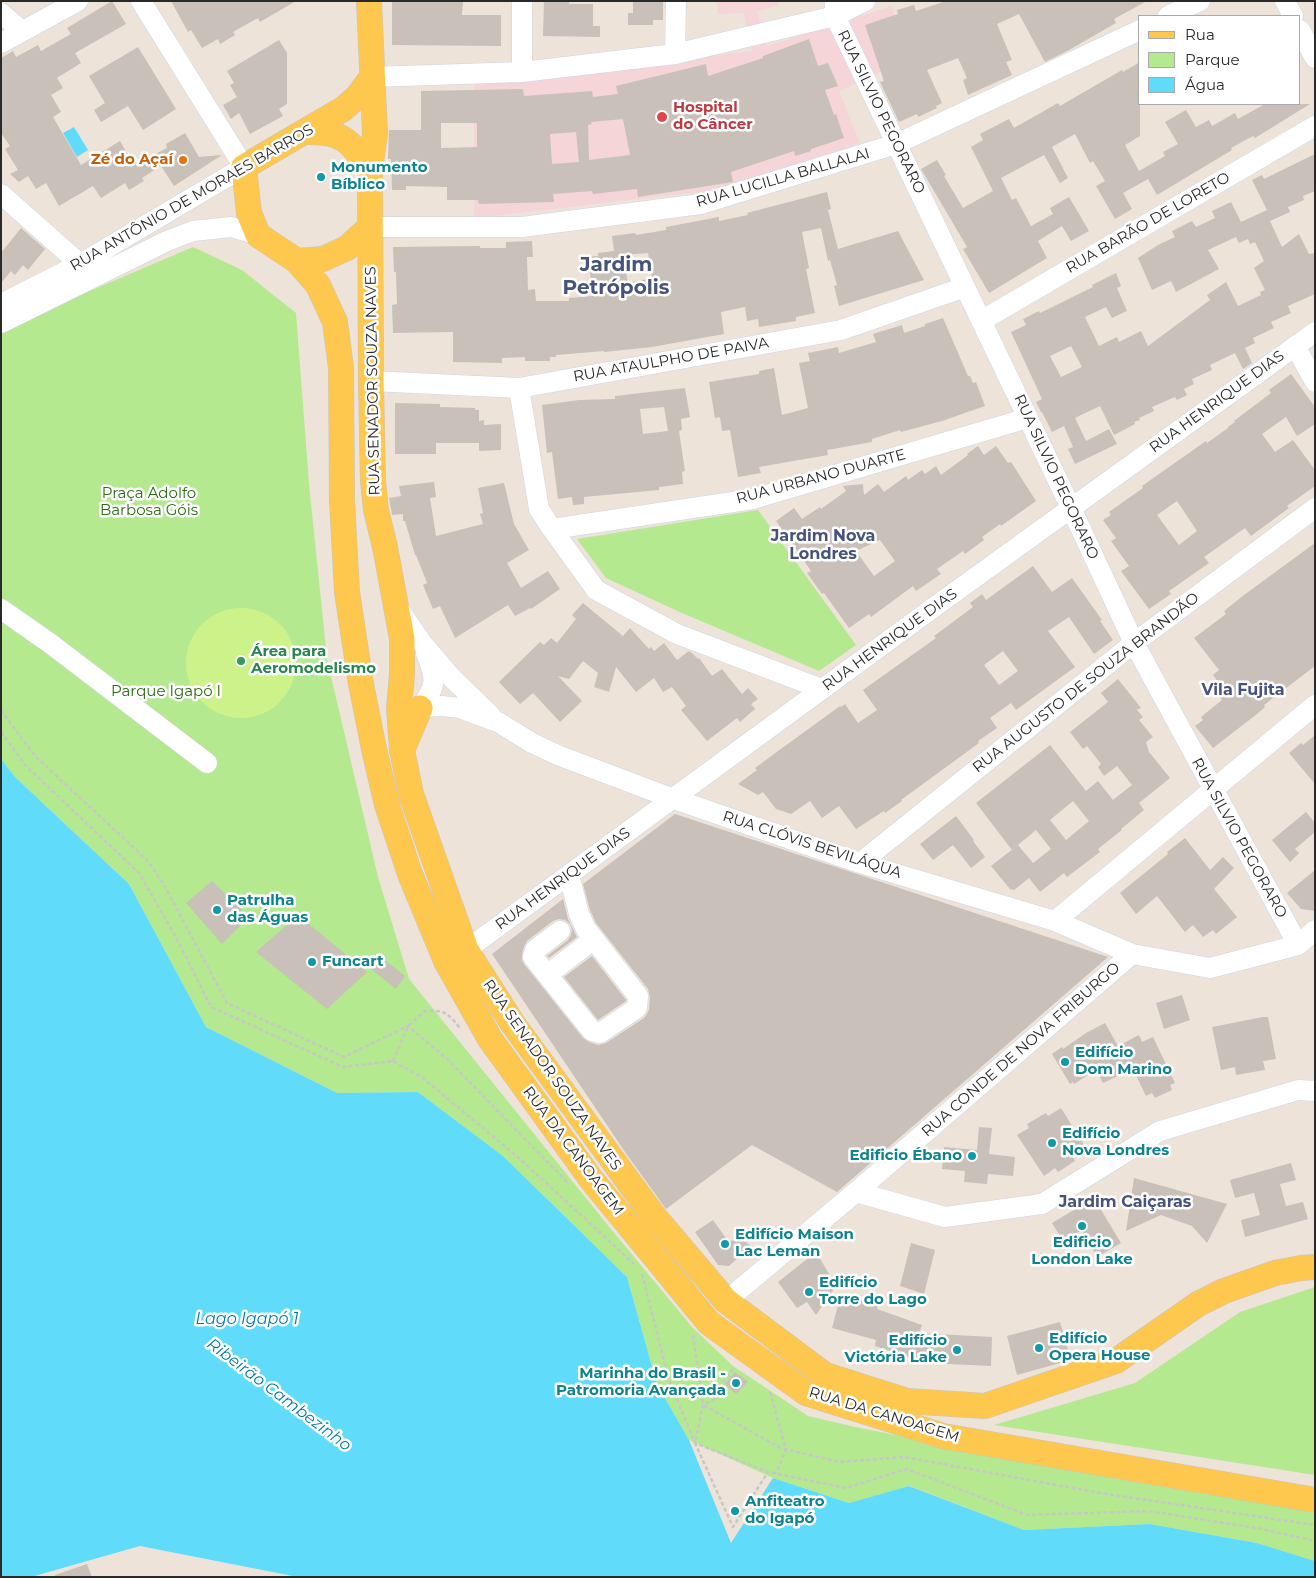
<!DOCTYPE html>
<meta charset="utf-8">
<style>
body{margin:0}
#map{position:relative;width:1316px;height:1578px;overflow:hidden;background:#ede3d9;font-family:Montserrat,sans-serif}
canvas{display:block}
.frame{position:absolute;inset:0;border:2px solid #292929;pointer-events:none}
.legend{position:absolute;left:1138px;top:15px;width:162px;height:90px;box-sizing:border-box;background:#fff;border:1px solid #a9a9a9;margin:0;padding:6px 9px;list-style:none;font-size:15px;color:#292929}
.legend li{display:flex;align-items:center;gap:10px;height:25px}
.legend b{width:25px;border:1px solid #a9a9a9}
</style>
<div id="map">
<canvas width="1316" height="1578"></canvas>
<div class="frame"></div>
<ul class="legend">
<li><b style="height:6px;background:#fec74d"></b>Rua</li>
<li><b style="height:14px;background:#b4e98f"></b>Parque</li>
<li><b style="height:14px;background:#60dcfa"></b>Água</li>
</ul>
</div>
<script>
const ctx = document.querySelector('canvas').getContext('2d');
ctx.lineJoin = 'round';
function fill(path, color) {
  ctx.fillStyle = color;
  ctx.fill(path, 'evenodd');
}
function trace(path, color, width, dash) {
  ctx.strokeStyle = color;
  ctx.lineWidth = width;
  ctx.lineCap = dash ? 'butt' : 'round';
  ctx.setLineDash(dash || []);
  ctx.stroke(path);
}
function write(font, color, halo, rows, align = 'center') {
  ctx.font = font + ' Montserrat,sans-serif';
  ctx.lineWidth = 5;
  ctx.setLineDash([]);
  ctx.textBaseline = 'middle';
  ctx.strokeStyle = halo;
  ctx.fillStyle = color;
  for (const [text, x, y, turn = 0] of rows) {
    ctx.save();
    ctx.translate(x, y);
    ctx.rotate((+turn || 0) * Math.PI / 180);
    ctx.textAlign = isNaN(turn) ? turn : align;
    if (halo) ctx.strokeText(text, 0, 0);
    ctx.fillText(text, 0, 0);
    ctx.restore();
  }
}
const medical = new Path2D(`
 M717 1H778V6L757 11 767 46 892 6 908 59 839 91 860 143 726 189 474 218V82L752 51 744 13 718 14Z`);
const green = new Path2D(`
 M193 247 242 270 296 313 309 484 327 659 378 877 409 979 606 1223 692 1327 733 1366 808 1416 855 1427 1130 1481 1315 1511V1561L1257 1543 1150 1524 1024 1530 910 1486 849 1503 773 1478 689 1440 657 1384 627 1277 503 1156 418 1092 337 1093 206 1027 129 884 15 777 1 759V329Z
 M758 510 856 645 819 671 682 613 606 578 577 539Z
 M1315 1287V1475L994 1425 1135 1383 1240 1312Z`);
const pitch = new Path2D(`
 M186 663a55 55 0 1 1 110 0a55 55 0 1 1-110 0Z`);
const water = new Path2D(`
 M74 127 88 150 77 157 63 133Z
 M1 759 15 777 129 884 206 1027 337 1093 418 1092 503 1156 627 1277 657 1384 689 1440 731 1543 773 1478 849 1503 909 1486 1024 1530 1150 1524 1257 1543 1315 1561V1577H298L140 1546 31 1577H1Z`);
const building = new Path2D(`
 M112 1 126 24 75 53 81 63 57 78 63 88 51 95 61 112 53 117 81 165 120 141 134 165 167 148 166 144 185 133 199 157 222 155 174 186 161 166 142 178 144 181 129 190 125 183 101 198 93 186 59 206 46 183 36 189 28 176 19 182 10 174 18 170 5 149 10 146 1 133V58L13 51 16 57 38 45 41 51 71 34 67 28Z
 M171 1H296L260 22 258 18 233 32 235 35 220 44 218 39 202 48 191 30 188 32Z
 M392 1H463L462 15H501V46L392 45Z
 M544 1H569V4H593V26H600V37L543 36Z
 M633 1H663V20H653V25H628V13H633Z
 M946 1H1147L1114 19 1116 23 1069 50 1045 62 1019 14 997 24 1012 60 1006 62 1012 75 968 95 963 80 967 78 958 58 927 70 942 103 936 106 937 108 918 117 917 114 899 122 880 82 884 81 865 25 898 14 897 10 914 5 916 11Z
 M809 39 818 66 828 63 838 86 825 90 834 115 836 114 844 138 811 149V151L795 156 794 151 731 172 733 182 638 197 637 189 593 194 592 191 553 194 554 202 479 204 478 200H447V187L406 186V190H392L391 159H388L389 130H421V91L523 89 524 96 592 91 593 97 618 94 616 86 706 64 708 76 763 58V56ZM623 119 630 155 589 160 588 125 592 124 591 122ZM441 123H477V147L441 148ZM576 132 579 162 552 164 550 134Z
 M279 40 287 53V104L279 109 283 116 250 134 239 113 231 119 223 105 237 97 230 85 234 83 227 71Z
 M138 47 176 109 143 130 128 106 101 122 94 110 105 103 89 76Z
 M1140 62V136L1125 145 1139 171 1165 156 1163 152 1178 144 1165 122 1186 110 1196 127 1209 120 1212 126 1235 113 1238 119 1265 104H1310L1255 138 1253 136 1231 148 1232 150 1157 195 1148 179 1123 193 1132 209 1115 219 1096 186 1105 181 1093 161 1090 163 1075 134 1052 147 1068 178 1060 183 1044 155 1001 178 1012 200 1016 198 1031 226 1053 214 1050 208 1069 197 1089 231 1071 241 1062 226 1038 241 1047 258 989 293 963 249 967 247 921 169 937 160 946 175 944 176 963 208 993 191 971 147 983 140 980 134 1009 119 1014 128 1058 103 1060 106 1122 70 1123 72Z
 M1315 154V191L1303 196 1304 200 1288 207 1290 212 1270 221 1282 247 1299 234 1309 254 1315 253V294L1288 306 1291 313 1271 322 1274 328 1253 338 1255 343 1245 348 1252 363 1243 369 1235 353 1210 365 1212 370 1192 379 1194 384 1184 389 1187 395 1177 400 1175 397 1152 407 1154 411 1139 418 1140 420 1134 422 1135 424 1114 435 1100 406 1075 418 1086 441 1109 429 1117 444 1075 464 1068 449 1073 447 1064 426 1052 432 1042 412H1041L1036 402 1042 399 1011 332 1026 325 1023 319 1039 311 1040 313 1093 287 1092 285 1116 273 1121 286 1117 288 1127 311 1112 318 1106 307 1085 317 1099 346 1117 337 1119 342 1141 331 1148 346 1210 300 1207 295 1226 282 1238 306 1261 295 1260 292 1265 290 1254 268 1264 261 1255 242 1250 244 1248 239 1239 243 1236 237 1208 250 1219 269 1176 292 1171 281 1152 290 1138 258 1158 245 1175 237 1172 231 1192 221 1196 227 1215 218 1212 211 1231 202 1241 222 1267 210 1252 180 1262 175 1264 179ZM1071 346 1082 367 1061 377 1050 356Z
 M827 192 831 209 828 210 838 249 898 231 924 280 839 306 834 286 837 285 830 260 828 261 821 228 802 232 809 268 806 269 815 313 796 317V321L759 327 758 319 747 321 745 307 721 312 724 334 652 347 604 352V351L556 355V357H550V361H525V357L502 358V363L453 362V332L393 333 392 305 397 304 396 272H394L393 247 480 246V248H506V242L532 241 533 257H527L528 290 535 289 536 301H569V298L593 296 588 257 598 256V253L614 251 612 236 635 233 636 235 666 230V227L719 217V221L748 215 747 213ZM648 253 652 278 628 283 623 255Z
 M21 228 45 249 28 270 23 265 15 275 11 271 1 283V253Z
 M943 318 968 376H970L973 383 976 382 985 406 942 421 901 432 900 430 872 439V442L827 450 828 455 759 467 761 473 738 477 730 430 722 431 720 417 715 418 709 382 759 374V371L774 368 782 415 808 408 799 363 810 361 808 353 838 347 839 353 876 342 873 334 902 325 904 333 925 326V324Z
 M1291 374 1315 407V424L1297 436 1286 417 1262 434 1275 452 1293 440 1315 470V486L1287 506 1289 508 1251 536 1245 528 1204 557 1209 563 1169 591 1171 594 1149 609 1121 571 1129 566 1111 541 1116 538 1103 520 1111 515 1109 512 1143 488 1142 486 1206 441 1207 443 1228 428V427L1235 422 1234 421 1271 393 1269 390ZM1177 501 1197 531 1179 545 1157 515Z
 M685 388 690 417 681 419 682 430 679 431 685 471 682 472 683 484 659 487V490L584 497V504L573 505 572 497 558 499 552 452 547 453 542 405 579 400 615 399V396ZM664 407 668 431 643 434 640 409Z
 M395 403 440 404V407L475 408V410H479V421L484 420V425L501 424V450L479 451V443H436V454H395Z
 M978 446 984 455 996 446 1008 463 1011 462 1036 501 1001 526 1000 524 982 537 984 540 965 554 963 551 937 569 941 574 916 591 913 586 871 617 869 614 849 628 824 593 822 594 807 573 811 571 776 521 794 508 802 519 820 507 821 509 846 491 843 486 863 484 864 495 878 484 884 492 906 476 908 480 922 470 925 474 936 466 941 475 968 455 967 454ZM880 540 895 561 874 576 856 551Z
 M434 482 436 497 430 498 436 536 483 524 480 514 483 513 478 488 504 483 514 524 529 550 507 563 521 588 548 571 560 589 531 609 530 608 515 616 508 605 455 638 440 606 433 609 423 585 427 583 416 555H415L405 521H403V514L392 515 389 498 401 496 399 486Z
 M1315 543V666L1264 705 1265 707 1257 714 1213 748 1195 726 1203 720 1201 717 1222 700 1212 687 1218 682 1213 675 1219 670 1194 638 1226 614 1224 611 1244 595Z
 M1033 566 1052 592 1072 578 1102 620 1100 621 1113 640 1094 654 1069 617 1048 631 1075 667 1016 710 1011 703 990 718 997 728 978 741 979 743 901 800 902 801 885 813 884 811 856 829 839 806 822 818 810 801 791 814 776 809 763 792 758 795 738 784 757 770 755 768 774 754 840 706 841 707 845 704 858 723 877 710 863 690 936 638 934 636 973 607 970 603 982 594 986 600ZM1003 651 1018 671 999 685 984 665Z
 M583 603 623 636 630 628 649 649 651 647 654 651 664 643 677 660 689 651 692 653 698 659 699 658 712 676 722 669 742 694 748 688 758 699 751 704 755 709 740 722 737 718 707 741 681 710 686 706 672 687 663 692 654 678 636 692 616 667 609 692 594 687 598 673 583 661 569 679 558 676 582 701 560 722 533 693 520 704 499 682 540 642 544 645 551 638 557 643 576 619 572 615Z
 M1118 679 1141 708 1137 710 1143 717 1139 720 1153 737 1146 742 1149 752 1170 778 1139 803 1144 810 1121 829 1122 830 1098 849 1100 852 1067 877 1064 873 1040 892 1029 878 1014 890 1010 889 991 866 1018 845 1033 863 1051 849 1036 830 1012 850 976 803 1050 745 1086 791 1098 781 1113 800 1132 785 1117 766 1104 776 1098 767 1101 764 1087 746 1083 749 1070 732 1108 702 1101 693ZM1073 801 1089 821 1066 840 1050 820Z
 M1315 735V784L1289 753 1301 743 1303 745Z
 M1306 812 1315 823V832L1295 849 1299 853 1290 862 1272 840Z
 M675 814 857 874 1108 957 837 1192 752 1145 666 1209 625 1152 492 954 563 899 568 919 577 937 549 958 547 956 568 940 571 935 572 930 570 924 565 920 559 919 553 921 527 941 524 947 522 954V960L524 964 583 1038 589 1042 598 1045 606 1043 644 1018 647 1014 649 1009 650 997 648 989 596 923 590 910 583 884Z
 M956 816 974 840 973 841 985 857 971 868 953 845 933 860 920 844Z
 M1185 838 1210 870 1223 857 1234 868 1214 889 1237 917 1216 934 1213 930 1203 937 1193 925 1185 932 1157 896 1136 914 1120 893 1168 854 1167 852Z
 M1315 870V911L1301 909 1287 893Z
 M212 881 249 917 222 944 186 903Z
 M298 915 367 972 327 1009 256 952Z
 M380 956 405 976 396 989 371 969Z
 M592 956 626 1000V1001L598 1020 564 977Z
 M1182 995 1190 1020 1164 1029 1156 1003Z
 M1263 1017H1268L1276 1059 1263 1061 1265 1070 1236 1075 1235 1067 1221 1070 1212 1027Z
 M1105 1023 1118 1046 1139 1035 1142 1042 1153 1037 1175 1083 1170 1085 1172 1090 1155 1098 1152 1093 1146 1096 1133 1069 1103 1083 1096 1070 1074 1084 1073 1082 1070 1084 1052 1054 1062 1047 1063 1049 1086 1033Z
 M1061 1108 1086 1148 1073 1157 1075 1161 1058 1172 1055 1168 1044 1176 1017 1135 1029 1128 1027 1124 1046 1113 1048 1116Z
 M979 1127 992 1128 989 1154 1015 1157 1013 1176 988 1174 987 1184 964 1182 965 1171 942 1169 944 1147 977 1150Z
 M1291 1163 1296 1180 1280 1184 1286 1206 1303 1202 1308 1219 1245 1237 1241 1220 1260 1215 1254 1193 1235 1198 1230 1180Z
 M1134 1178 1227 1204 1207 1243 1192 1226 1161 1215 1126 1231Z
 M1094 1198 1121 1243 1097 1257 1082 1230 1063 1241 1052 1223Z
 M713 1220 728 1241 743 1240 751 1246 729 1266 718 1265 695 1232Z
 M911 1243 935 1250 924 1294 900 1286Z
 M816 1252 831 1277 840 1280 816 1315 807 1302 797 1308 778 1282Z
 M841 1294 878 1304 877 1309 922 1325 919 1333 992 1337 991 1366 926 1363 875 1346 876 1340 832 1328Z
 M1060 1322 1071 1360 1017 1375 1007 1336Z
 M735 1372 748 1382 736 1394 725 1384Z
 M87 1564 92 1577H55V1575Z`);
const path = new Path2D(`
 M1 710 35 756 146 859 163 883 227 1003 344 1057 408 1026 447 1059 568 1183
 M1 732 26 766 139 873 177 939 211 1007 343 1067 393 1061 423 1078 519 1158 634 1264
 M393 1061 408 1026 425 1011C446 1010 447 1013 460 1028
 M642 1274 669 1380 695 1443 768 1472 846 1488 907 1469 1027 1515 1148 1511 1257 1528 1315 1541
 M693 1335 703 1405 781 1448 839 1462 904 1457 1100 1493 1315 1525
 M733 1369 722 1384 724 1394 703 1405 695 1443 733 1527 768 1472
 M770 1392 786 1450 776 1473`);
const minor = new Path2D(`
 M522 1V72
 M835 1V16L1071 508 1134 643 1298 945
 M1285 1 1293 16
 M1 13 22 31
 M1168 16 1200 1
 M1300 30 1315 58
 M1 43 78 1
 M675 54 676 1
 M372 77 522 72 675 54 835 16 865 1
 M1 194 80 264 93 267
 M370 227H522L701 204 896 144 1140 30
 M1 304 80 264 244 167 141 1
 M981 321 1315 126
 M1 323 167 241 193 231 231 227 258 235
 M1295 346 1315 382
 M371 381 519 388 841 330 965 287
 M519 388 539 509 552 529 596 590 677 634 822 689
 M552 529 753 499 1028 418
 M398 608 422 643 451 677 491 716
 M1 609 51 644 207 763
 M407 708 442 706 460 708 498 722 532 743 560 756 674 799 860 863 1055 921 1132 954 1210 968 1298 945 1315 930
 M420 708C438 685 436 678 426 653
 M860 863 1134 643 1315 508
 M1055 921 1315 705
 M560 931 535 950 533 957 592 1031 600 1033 637 1008 638 996 586 929 579 914 569 875
 M466 950 937 605 1315 332
 M547 975 594 939
 M856 1192 945 1217 1042 1204 1160 1131 1298 1090 1315 1091
 M726 1301 856 1192 1132 954`);
const major = new Path2D(`
 M369 1 375 134 370 170 371 381 373 481 376 510 385 547 402 639V674L399 708 402 750 411 794 466 950 513 1024 653 1215 726 1301 825 1375 907 1401 985 1406 1116 1361 1198 1304 1224 1291 1275 1273 1301 1268 1315 1267
 M372 77 357 97 343 109 244 167 249 213 258 235 297 261 318 285 335 322 341 368 342 500 347 592 361 684 374 749 387 805 410 874 446 961 490 1039 591 1179 709 1323 806 1393 943 1436 1315 1500
 M305 132C342 131 350 140 370 170
 M297 261 323 259 347 248 370 227
 M403 748 420 708`);
const markers = [
 [662,117,6,"#e0444e"],
 [183,160,5,"#e8710a"],
 [321,177,5,"#0f9aa8"],
 [241,661,5,"#2e9e5b"],
 [217,910,5,"#0f9aa8"],
 [312,962,5,"#0f9aa8"],
 [1065,1062,5,"#0f9aa8"],
 [1052,1143,5,"#0f9aa8"],
 [972,1156,5,"#0f9aa8"],
 [1082,1226,5,"#0f9aa8"],
 [725,1244,5,"#0f9aa8"],
 [809,1292,5,"#0f9aa8"],
 [1039,1348,5,"#0f9aa8"],
 [957,1350,5,"#0f9aa8"],
 [736,1383,5,"#0f9aa8"],
 [735,1511,5,"#0f9aa8"]
];
const healthNames = [
 ["Hospital",673,108],
 ["do Câncer",673,125]
];
const streetNames = [
 ["RUA SILVIO PEGORARO",881,112,64],
 ["RUA LUCILLA BALLALAI",783,178,-16],
 ["RUA ANTÔNIO DE MORAES BARROS",192,198,-30],
 ["RUA BARÃO DE LORETO",1148,223,-30],
 ["RUA ATAULPHO DE PAIVA",671,360,-10],
 ["RUA SENADOR SOUZA NAVES",373,381,-91],
 ["RUA HENRIQUE DIAS",1217,402,-36],
 ["RUA URBANO DUARTE",821,477,-15],
 ["RUA SILVIO PEGORARO",1056,477,65],
 ["RUA HENRIQUE DIAS",890,640,-36],
 ["RUA AUGUSTO DE SOUZA BRANDÃO",1086,683,-38],
 ["RUA SILVIO PEGORARO",1239,838,61],
 ["RUA CLÓVIS BEVILÁQUA",812,845,18],
 ["RUA HENRIQUE DIAS",563,879,-36],
 ["RUA CONDE DE NOVA FRIBURGO",1021,1050,-41],
 ["RUA SENADOR SOUZA NAVES",552,1075,55],
 ["RUA DA CANOAGEM",573,1151,53],
 ["RUA DA CANOAGEM",884,1415,17]
];
const foodNames = [
 ["Zé do Açaí",173,160]
];
const cultureNames = [
 ["Monumento",331,168],
 ["Bíblico",331,185],
 ["Patrulha",227,901],
 ["das Águas",227,918],
 ["Funcart",322,962],
 ["Edifício",1075,1053],
 ["Dom Marino",1075,1070],
 ["Edifício",1062,1134],
 ["Nova Londres",1062,1151],
 ["Edificio Ébano",962,1156,"right"],
 ["Edifício Maison",735,1235],
 ["Lac Leman",735,1252],
 ["Edificio",1082,1243,"center"],
 ["London Lake",1082,1260,"center"],
 ["Edifício",819,1283],
 ["Torre do Lago",819,1300],
 ["Edifício",1049,1339],
 ["Opera House",1049,1356],
 ["Edifício",947,1341,"right"],
 ["Victória Lake",947,1358,"right"],
 ["Marinha do Brasil -",726,1374,"right"],
 ["Patromoria Avançada",726,1391,"right"],
 ["Anfiteatro",745,1502],
 ["do Igapó",745,1519]
];
const parkNames = [
 ["Praça Adolfo",149,494],
 ["Barbosa Góis",149,511],
 ["Parque Igapó I",166,692]
];
const leisureNames = [
 ["Área para",251,652],
 ["Aeromodelismo",251,669]
];
const neighbourhoodNames = [
 ["Jardim Nova",823,536],
 ["Londres",823,554],
 ["Vila Fujita",1243,690],
 ["Jardim Caiçaras",1125,1202]
];
const waterNames = [
 ["Lago Igapó 1",247,1319],
 ["Ribeirão Cambezinho",279,1395,37]
];
const districtNames = [
 ["Jardim",616,265],
 ["Petrópolis",616,288]
];
fill(medical, '#f5d5d8');
fill(green, '#b4e98f');
fill(pitch, '#cdf28a');
fill(water, '#60dcfa');
fill(building, '#c8c0b9');
trace(minor, '#ced4e3', 21);
trace(major, '#c7c7c7', 26);
trace(path, '#c7c7c7', 2.5, [4, 2.5]);
trace(minor, '#fff', 20);
trace(major, '#fec74d', 25);
for (const [x, y, r, color] of markers) {
  const dot = new Path2D();
  dot.arc(x, y, r, 0, 2 * Math.PI);
  ctx.fillStyle = color;
  ctx.fill(dot);
  trace(dot, '#fff', 2);
}
write('bold 15px', '#be3a42', '#fff', healthNames, 'left');
write('15px', '#292929', '#fff', streetNames);
write('bold 15px', '#c56008', '#fff', foodNames, 'right');
write('bold 15px', '#0d838f', '#fff', cultureNames, 'left');
write('15px', '#2c6c13', '#fff', parkNames);
write('bold 15px', '#27864d', '#fff', leisureNames, 'left');
write('bold 16px', '#45537d', '#fff', neighbourhoodNames);
write('italic 16px', '#0178a5', '#fff', waterNames);
write('bold 20px', '#45537d', '#fff', districtNames);
</script>
